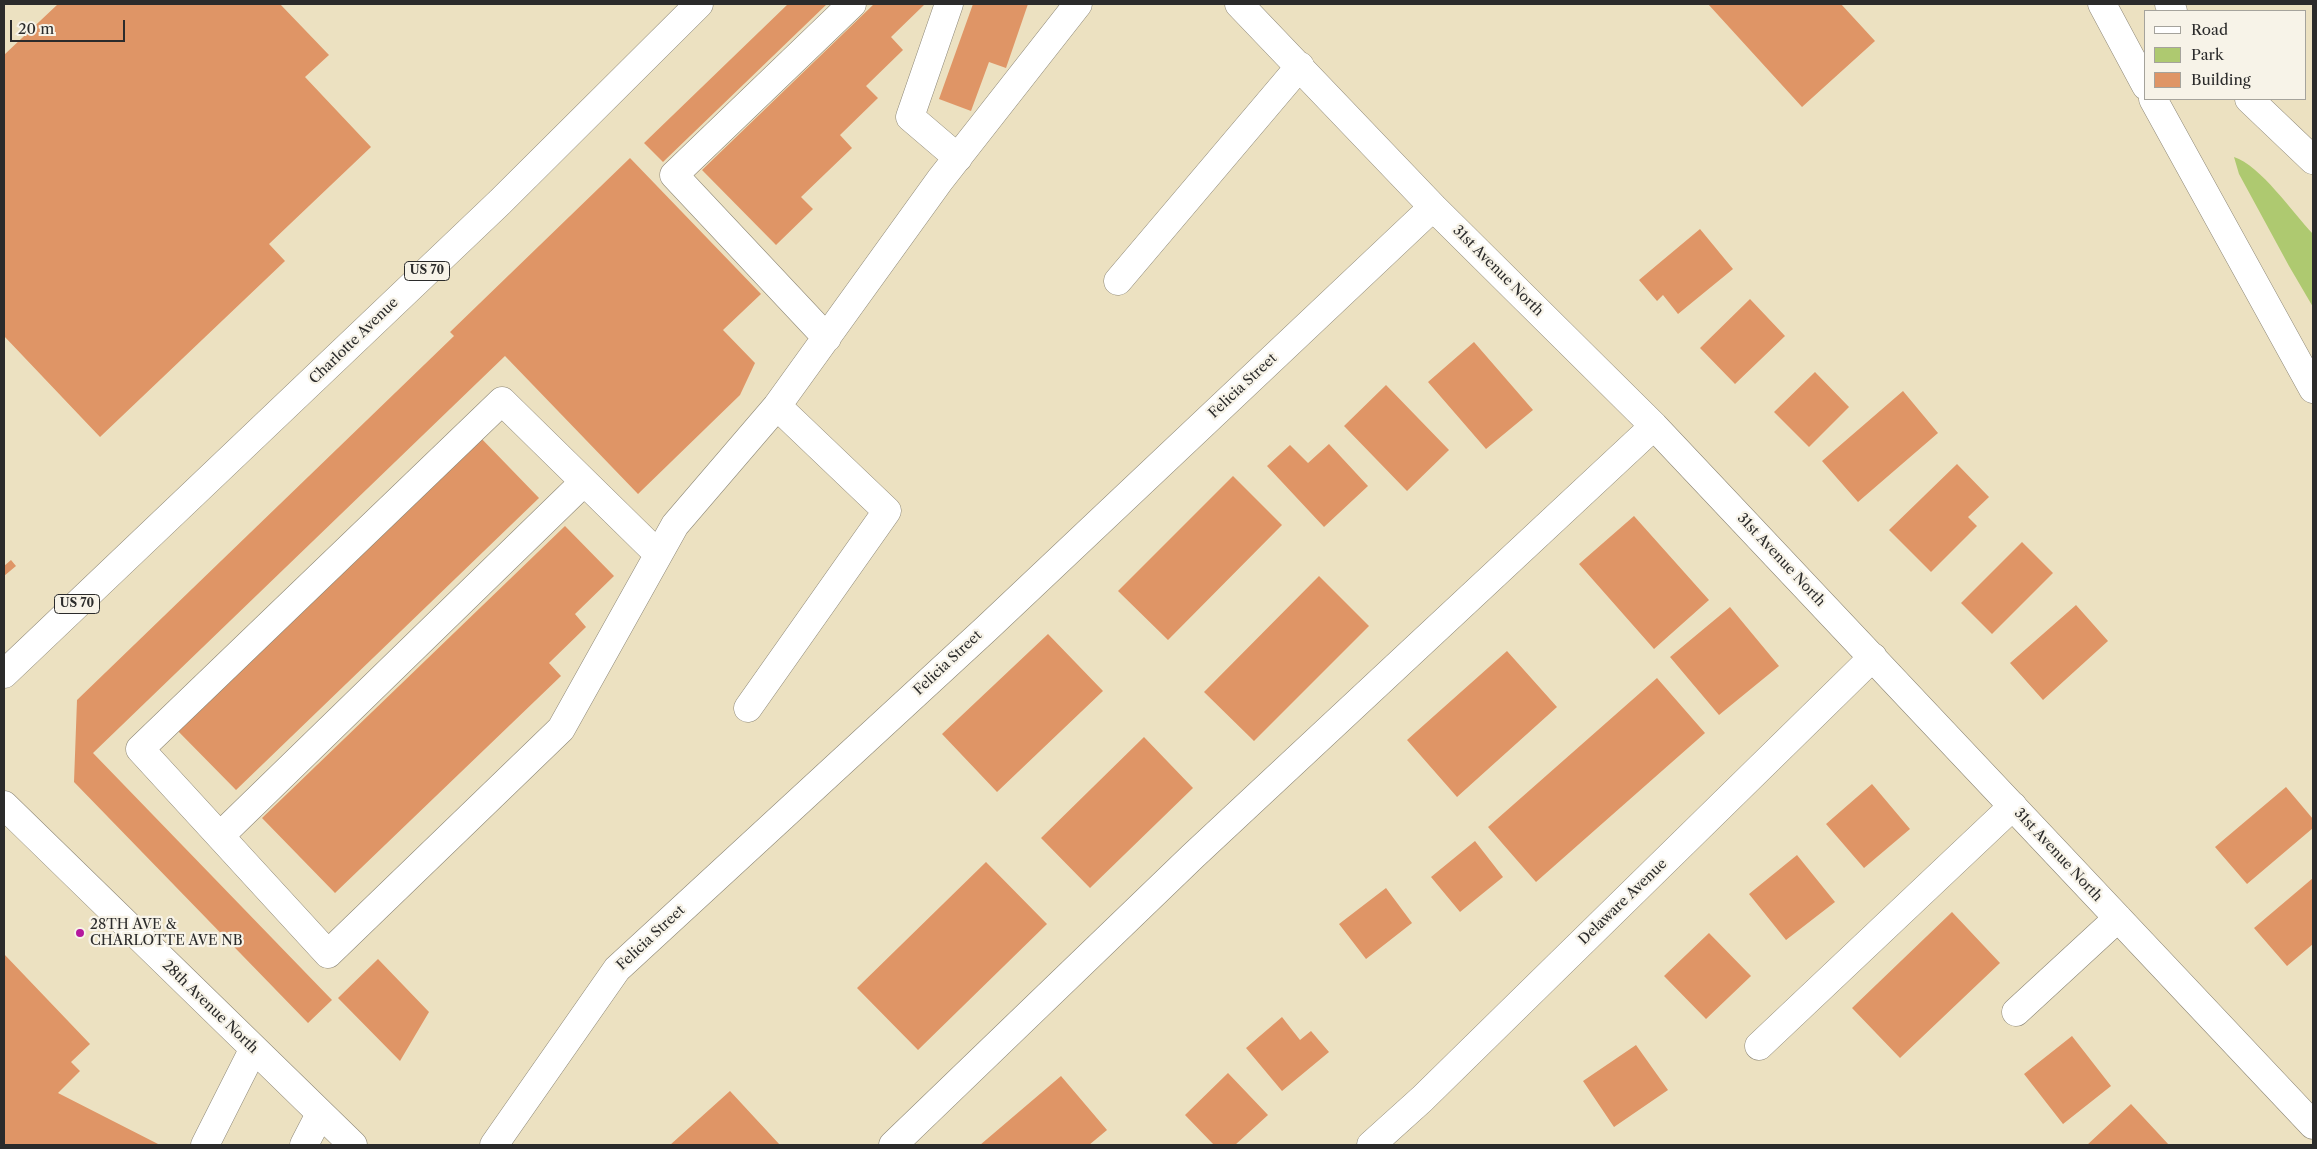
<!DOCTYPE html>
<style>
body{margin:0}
#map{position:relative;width:2317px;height:1149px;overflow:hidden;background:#ece1c1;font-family:"Libre Caslon Text",serif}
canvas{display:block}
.frame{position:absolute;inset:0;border:5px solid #2b2b2b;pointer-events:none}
.legend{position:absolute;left:2144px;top:10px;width:162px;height:90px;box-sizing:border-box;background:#f7f3e8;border:1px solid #a5a39c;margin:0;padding:6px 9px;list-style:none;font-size:15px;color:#2b2b2b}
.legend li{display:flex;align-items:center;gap:10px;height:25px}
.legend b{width:25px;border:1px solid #a5a39c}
.scale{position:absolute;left:10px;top:20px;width:115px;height:22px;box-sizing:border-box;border:2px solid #2b2b2b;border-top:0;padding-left:6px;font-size:15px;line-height:18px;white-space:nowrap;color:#2b2b2b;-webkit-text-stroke:4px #f7f3e8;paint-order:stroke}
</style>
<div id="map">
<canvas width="2317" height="1149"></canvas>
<div class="frame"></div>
<ul class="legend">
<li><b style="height:6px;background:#fff"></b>Road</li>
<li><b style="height:14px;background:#aec970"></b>Park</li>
<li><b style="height:14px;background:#df9566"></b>Building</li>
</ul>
<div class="scale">20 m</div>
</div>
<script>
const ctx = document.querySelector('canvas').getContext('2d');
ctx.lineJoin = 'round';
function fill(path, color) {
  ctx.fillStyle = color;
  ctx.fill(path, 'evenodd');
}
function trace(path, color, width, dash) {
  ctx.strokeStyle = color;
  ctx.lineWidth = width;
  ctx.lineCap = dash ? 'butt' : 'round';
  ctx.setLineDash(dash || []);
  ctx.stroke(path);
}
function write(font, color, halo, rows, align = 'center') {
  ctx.font = font + ' "Libre Caslon Text",serif';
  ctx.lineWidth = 4.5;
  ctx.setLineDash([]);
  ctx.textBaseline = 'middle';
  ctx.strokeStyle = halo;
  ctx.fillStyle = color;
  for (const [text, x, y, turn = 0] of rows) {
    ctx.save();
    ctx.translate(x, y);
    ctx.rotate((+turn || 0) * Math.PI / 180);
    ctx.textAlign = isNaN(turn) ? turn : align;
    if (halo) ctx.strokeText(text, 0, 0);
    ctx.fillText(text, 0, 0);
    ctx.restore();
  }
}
const green = new Path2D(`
 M2234 157C2260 165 2293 213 2313 234V307L2289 266 2239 174Z`);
const building = new Path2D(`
 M58 4H280L329 55 305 77 371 147 269 244 285 261 100 437 4 336V55Z
 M788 4H827L663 162 644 143Z
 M874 4H925L891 37 903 50 866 86 878 98 840 135 852 148 801 197 813 209 776 245 702 170Z
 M973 4H1028L1006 68 989 62 971 111 939 99Z
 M1708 4H1841L1875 41 1802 107Z
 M630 158 761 294 723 330 755 363 740 395 638 494 505 356 93 753 332 1000 308 1023 74 782 77 700 454 336 450 332Z
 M1700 229 1733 269 1678 314 1663 295 1657 301 1639 280Z
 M1750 299 1785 336 1735 384 1700 348Z
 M1474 342 1533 410 1486 449 1428 382Z
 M1815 372 1849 407 1809 447 1774 412Z
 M1386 385 1449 450 1407 491 1344 426Z
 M1903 391 1938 433 1858 502 1822 461Z
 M478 435 539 498 236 790 174 727Z
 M1329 444 1368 486 1324 527 1267 466 1290 445 1308 463Z
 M1957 464 1989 497 1968 517 1977 526 1931 572 1889 530Z
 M1233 476 1282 525 1168 640 1118 591Z
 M1634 516 1709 600 1654 649 1579 564Z
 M565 526 614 576 575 614 586 627 549 663 561 676 335 893 262 818Z
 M2022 542 2053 573 1992 634 1961 603Z
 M11 560 16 566 4 576V566Z
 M1319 576 1369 626 1254 741 1204 692Z
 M2076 605 2108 641 2043 700 2010 663Z
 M1730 607 1779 666 1719 715 1670 657Z
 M1048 634 1103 691 997 792 942 734Z
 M1507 651 1557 707 1457 797 1407 740Z
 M1657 678 1705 733 1536 882 1488 827Z
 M1144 737 1193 788 1090 888 1041 838Z
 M1872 784 1910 829 1864 868 1826 824Z
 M2286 787 2313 819V828L2247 884 2215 847Z
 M1475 841 1503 877 1460 912 1431 877Z
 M1797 855 1835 902 1786 940 1749 894Z
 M986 862 1047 924 918 1050 857 988Z
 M2313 878V944L2287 966 2254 928Z
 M1386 888 1412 923 1366 959 1339 924Z
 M1952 912 2000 963 1900 1058 1852 1008Z
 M1709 933 1751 976 1706 1019 1664 976Z
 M4 954 90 1044 71 1062 80 1071 58 1093 160 1145H4Z
 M378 959 429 1012 400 1061 338 998Z
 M1282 1017 1300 1040 1311 1031 1329 1052 1282 1091 1246 1048Z
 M2072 1036 2111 1086 2063 1124 2024 1074Z
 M1636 1045 1668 1090 1614 1127 1583 1081Z
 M1228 1073 1268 1115 1235 1145H1214L1185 1115Z
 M1061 1076 1107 1130 1089 1145H980Z
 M730 1091 780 1145H670Z
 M2131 1104 2169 1145H2087Z`);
const minor = new Path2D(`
 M949 4 910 117 958 158
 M1239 4 1433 207 1654 426 2313 1125
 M1118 281 1300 66
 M827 338 674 175 852 4
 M658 554 502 401 140 749 328 954 561 729 675 525 777 406 940 180 1078 4
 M748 708 887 511 777 406
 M220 836 584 482
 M2016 1012 2118 918
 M1759 1046 2013 806
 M205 1145 253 1050
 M304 1145 320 1114
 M494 1145 617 969 986 629 1433 207
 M893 1145 1193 856 1654 426
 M1371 1145 1422 1099 1873 657`);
const major = new Path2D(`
 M4 674 500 202 699 4
 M4 805 353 1145`);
const highway = new Path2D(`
 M2102 4 2146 86
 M2169 4 2173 11
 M2153 99 2313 389
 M2249 99 2313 160`);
const markers = [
 [80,933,5,"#b5179e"]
];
const shields = [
 [427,271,45],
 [77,604,45]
];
const shieldNames = [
 ["US 70",427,271],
 ["US 70",77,604]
];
const streetNames = [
 ["31st Avenue North",1498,271,45],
 ["Charlotte Avenue",354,341,-44],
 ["Felicia Street",1243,386,-43],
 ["31st Avenue North",1781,560,47],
 ["Felicia Street",948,663,-43],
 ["31st Avenue North",2058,855,47],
 ["Delaware Avenue",1623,902,-44],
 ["Felicia Street",651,938,-43],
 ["28th Avenue North",210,1007,44]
];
const poiNames = [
 ["28TH AVE &",90,925],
 ["CHARLOTTE AVE NB",90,941]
];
fill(green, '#aec970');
fill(building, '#df9566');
trace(minor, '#8c8676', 29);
trace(major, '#8c8676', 29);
trace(highway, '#8c8676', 29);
trace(minor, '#fff', 28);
trace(major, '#fff', 28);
trace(highway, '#fff', 28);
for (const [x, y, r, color] of markers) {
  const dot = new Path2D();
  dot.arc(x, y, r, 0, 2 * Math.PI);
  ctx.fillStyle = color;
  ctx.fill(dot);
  trace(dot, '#f7f3e8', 2);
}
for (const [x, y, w] of shields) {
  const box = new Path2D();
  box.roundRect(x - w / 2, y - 9.5, w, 19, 4);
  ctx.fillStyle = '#f7f3e8';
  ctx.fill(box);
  trace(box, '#2b2b2b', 1);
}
write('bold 12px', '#2b2b2b', null, shieldNames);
write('14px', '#2b2b2b', '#f7f3e8', streetNames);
write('14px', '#2b2b2b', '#f7f3e8', poiNames, 'left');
</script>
